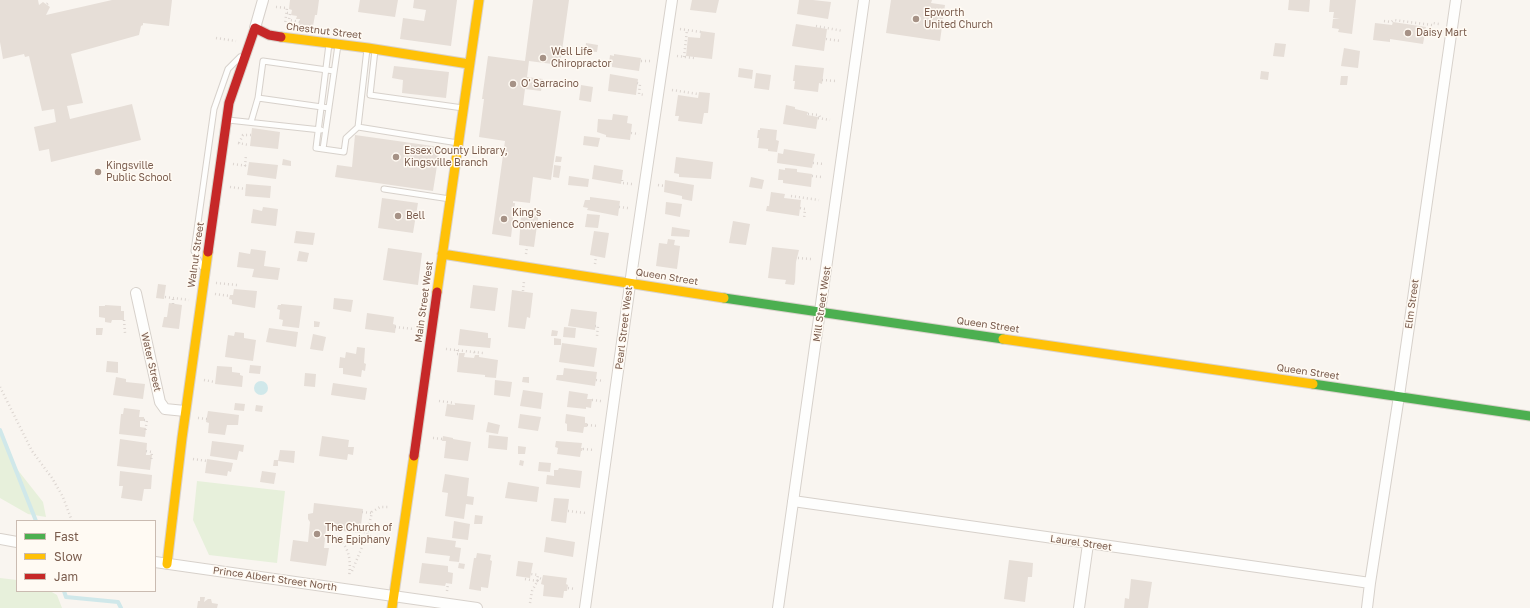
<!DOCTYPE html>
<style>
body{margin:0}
#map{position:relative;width:1530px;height:608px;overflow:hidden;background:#f9f5f0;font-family:"Golos Text",sans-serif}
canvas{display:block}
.legend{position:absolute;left:16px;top:520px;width:140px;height:72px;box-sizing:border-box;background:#fffaf3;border:1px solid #cabbb1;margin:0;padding:5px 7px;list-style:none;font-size:12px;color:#7a5c4d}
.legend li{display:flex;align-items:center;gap:8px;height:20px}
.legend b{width:20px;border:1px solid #cabbb1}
</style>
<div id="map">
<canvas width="1530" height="608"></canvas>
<ul class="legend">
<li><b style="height:5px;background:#4caf50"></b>Fast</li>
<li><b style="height:5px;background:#ffc107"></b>Slow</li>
<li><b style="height:5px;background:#c62828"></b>Jam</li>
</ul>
</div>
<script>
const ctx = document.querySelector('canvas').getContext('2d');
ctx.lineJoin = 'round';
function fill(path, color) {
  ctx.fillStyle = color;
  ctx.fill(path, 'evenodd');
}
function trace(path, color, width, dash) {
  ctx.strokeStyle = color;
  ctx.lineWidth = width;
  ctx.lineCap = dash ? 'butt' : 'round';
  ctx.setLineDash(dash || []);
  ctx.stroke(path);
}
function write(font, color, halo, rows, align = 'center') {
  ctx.font = font + ' "Golos Text",sans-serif';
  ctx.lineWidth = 3;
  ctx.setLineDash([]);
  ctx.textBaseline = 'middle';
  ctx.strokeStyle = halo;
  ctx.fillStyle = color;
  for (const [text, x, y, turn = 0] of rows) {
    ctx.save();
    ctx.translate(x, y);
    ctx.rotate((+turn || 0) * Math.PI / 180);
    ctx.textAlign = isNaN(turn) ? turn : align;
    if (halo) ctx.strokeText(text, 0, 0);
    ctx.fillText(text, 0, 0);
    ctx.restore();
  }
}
const green = new Path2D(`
 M0 428 17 469 43 502 46 517 28 514 0 498Z
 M197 481 285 491 277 563 209 555 193 520Z
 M0 578 17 580V591H50L57 595 62 608H0Z`);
const water = new Path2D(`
 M254 388a7 7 0 1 1 14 0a7 7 0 1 1-14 0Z`);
const stream = new Path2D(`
 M0 430 36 521
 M64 591 66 597 118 602 121 608`);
const building = new Path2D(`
 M0 0H38L39 5 43 2 50 7 46 15 112 0H172L169 26 143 23V25L141 26 139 35 71 54 83 103 67 106 70 119 132 104 141 140 51 162 49 149 39 151 34 127 56 122 54 109 42 111 29 56 25 57 24 54 3 59 0 42Z
 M290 0H319L317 15H315L313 26 299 25 300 19H296L297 16 291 15 292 10 289 9Z
 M360 0H398L395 17 358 12Z
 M414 0H457L451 46 400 39 403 18 424 21 426 10 413 8Z
 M533 0H569L560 65 529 61 527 77 543 79 541 91 525 89 523 105 561 111 551 180 533 177 530 203 513 201V203H515L511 237 492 234 505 141 479 137 484 99H482L488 56 525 61Z
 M692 0H719L716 13 690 10Z
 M799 0H813L831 2 828 19 797 14Z
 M891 0H932L931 3 945 5 940 41 886 33Z
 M1289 0H1310L1309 12 1288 10Z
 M1330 0H1356L1352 34 1338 32 1339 29 1332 28 1333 19 1340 18H1333L1334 12H1329Z
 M1393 22 1426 27 1423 44 1390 39V42L1373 40 1375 23 1392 25Z
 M796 24 827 29 824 51 792 46Z
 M701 31 715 33 712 59 686 56 688 37 700 38Z
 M586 43 598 45 597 52 585 51Z
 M1275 43 1286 44 1284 57 1273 56Z
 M1344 48 1360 51 1358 68 1341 66Z
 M614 54 641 58 639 71 612 67V64L609 63 610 55 614 56Z
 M795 65 824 68 822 84 819 83 818 92 794 89 795 81H793Z
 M394 66 449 72 446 98 402 93 403 80 392 78Z
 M739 68 753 70 752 79 738 77Z
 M1261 71 1269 72 1268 80 1260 79Z
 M756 73 771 75 769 90 754 88Z
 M610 74 638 79 636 95 608 91Z
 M1341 76H1348L1347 85H1340Z
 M581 85 593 87 591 102 579 100Z
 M699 92 710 93 708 113H704L702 124 678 121 679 116H675L678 95 698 98Z
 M786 105 795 107V109L808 112 807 115 818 117 816 129 783 124Z
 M613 114 628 116 627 123 632 124 630 140 606 137V135L597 132 598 119 612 120Z
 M252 128 280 132 278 149 250 146Z
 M760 128 777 130 776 140 779 141 777 152 768 151V149L758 148 759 138H757L758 130H760Z
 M355 135 440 147 433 191 335 177 337 165 352 167Z
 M584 136 600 138 598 147 583 145Z
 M784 149 815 154 812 168 777 163 778 153 783 154Z
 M556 156 562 157 561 162H555Z
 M676 157 713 162 711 179 679 177V174L674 173Z
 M283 159 291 161V166L282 165Z
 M249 162 278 165 276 179 247 175Z
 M554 165 561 166 559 178 553 177Z
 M594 165 623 170 621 184 592 179Z
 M785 168 797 169V172L812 174 811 187 783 183V180H778L779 169 785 170Z
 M569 176 589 179 588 187 568 185Z
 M751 177 764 180 762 189 749 187Z
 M665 180 694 185 692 201 682 199V196L664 192Z
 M246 184 271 186 270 198 245 196Z
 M771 192 785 194 784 198 801 200 799 216 766 211 767 206H769Z
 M590 197 620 201 618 216 587 210 588 208 583 207 585 200H590Z
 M382 198 418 203 413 233 378 228Z
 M666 202 682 204 680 217 665 214Z
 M263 207 278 209 276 226 251 223 253 209 262 211Z
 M527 210 539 211 534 247 519 245 521 215H526Z
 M587 214 600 215 598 228 585 227Z
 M733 221 750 224 746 245 729 243Z
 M672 227 690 230 689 237 671 236Z
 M296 231 315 233 313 245 294 243Z
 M594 231 609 233 605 258 590 255Z
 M668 239 675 240 674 245 680 246 677 269 656 266 659 243 667 244Z
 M772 247 799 250 796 262 795 282 794 285 785 284 786 280 768 278Z
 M388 248 422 253 418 285 383 280Z
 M251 249 266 251 264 266 280 268 278 280 252 277 254 269 237 267 239 252 250 254Z
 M299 251 309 253 307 262 297 261Z
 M158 284 166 285 164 299 156 298Z
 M473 285 498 288 495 311 470 308Z
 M234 289 257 291 255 308 232 304V300L229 299 230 295H233Z
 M512 290 533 293 530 318 527 317 525 329 508 327Z
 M334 298 353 300 351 312 333 309Z
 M169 303 182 305 179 329 162 327 164 317H167Z
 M281 304 302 306 299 328 282 326 283 320 279 319 280 310 277 309 278 305H281Z
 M105 305 121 306V311H124V320H112L111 323 105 322V318L99 317V306H105Z
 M571 309 597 312 595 330 568 326Z
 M367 313 394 317 393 324 396 325 395 333 365 329Z
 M314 321 320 322 319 327H314Z
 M564 327 576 328 575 338 563 337Z
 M96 328H103L102 335H96Z
 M269 328 298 332 296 347 266 342Z
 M460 329 488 333V338H491L490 348 458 345Z
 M552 330 558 331 557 336H551Z
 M235 332 244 333V338L256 340 253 361 225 357 228 335 234 336Z
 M313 334 326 337 323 351 310 349Z
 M554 338 561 339V345H554Z
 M562 343 597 348 594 367 559 362Z
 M357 347 365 348 364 363 366 364 365 371 362 370 361 377 343 374V368H339L340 357 345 358 346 352 356 354Z
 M459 353H465L464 357 474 358 475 355H479V357L498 360 496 378 485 377V375L457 372Z
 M107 361 118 362V373L106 372Z
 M250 365 261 366 260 374 249 373Z
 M217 366 232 367V372L240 373V375L243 376 242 387 215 384Z
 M564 368 597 372 595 386 556 380 557 375H563Z
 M305 373 316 374 315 387 304 386Z
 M116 377 126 379V382L145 384 143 399 113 395Z
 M523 377H529V383L522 382Z
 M495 380 512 382 510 397 494 395Z
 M333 383 367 388 365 400 331 395Z
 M523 390 543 393 541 409 520 406Z
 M569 391 588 394 587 399H592L591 408 586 407V409L567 407Z
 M235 403 245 404 244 411 234 410Z
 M455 403 475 405 473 420 445 416 447 404 455 405Z
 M256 405 263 406 262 412 255 411Z
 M124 408 140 410 139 417H144V421H140V427L146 428 145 437 119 434 121 414H123Z
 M208 411 239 415 238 425H227L225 435 208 433 209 423 206 422Z
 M520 414 541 417 538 431 518 428Z
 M566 414 585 417V423H587V427H584L583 433 567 431V424L565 423Z
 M488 422 500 425 498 434 486 432Z
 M489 435 508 437 507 450 488 448Z
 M322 436 349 440 348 447H354L353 455 348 454 347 460 319 456Z
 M443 436 453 438V439L471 442 468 461 444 458 446 441H442Z
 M120 439 147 443 146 455H152L150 470 117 466Z
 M212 441 244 445 243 452 239 451 237 460 210 456Z
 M556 441 582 443 581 448H583L582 451H581L580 457 557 454 558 448 555 447Z
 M518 446 526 447 525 454H518Z
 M280 450 295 451 294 463 278 461Z
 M207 459 233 463 231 472 228 471 227 476 205 473Z
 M274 460H278V466H273Z
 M520 460 524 461 523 466 519 465Z
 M539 462 551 463 550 472 538 471Z
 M559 468 582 471 580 488 546 484 547 475 554 476V470H558Z
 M120 471 152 475 151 489H144L142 501 121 498 123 486H119Z
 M262 471 276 473 274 484 260 482Z
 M445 474 469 478 467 496 474 497 473 505 466 504 464 519 445 516 448 493 442 492Z
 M508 482 539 487 537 502 505 498Z
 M554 498 569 499 566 523 551 521Z
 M314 503 363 509 360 533 326 529 324 548H329L326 566 290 561 293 540 308 542 310 522 308 519V514L313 513Z
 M475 515 483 516 482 524H474Z
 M454 521 470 524 468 540 452 538Z
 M427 537 456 541 455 547 461 548 459 562 449 561 450 556 425 553Z
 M546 537 575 542 573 557 544 552Z
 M477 553 491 555 490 560 492 561 488 588 481 587V591L469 589 474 558H476Z
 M1009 560 1033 563 1032 577H1028L1025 602 1004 599Z
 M518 561 533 563 530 578 516 576Z
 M422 563 448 566V572L453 573 452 584 446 583 445 586 419 583Z
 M459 563 465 564 464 569 458 568Z
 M543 575 567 578 566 584 568 585 567 591H564L563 598 543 596 544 585 541 584Z
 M1131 579 1152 582 1148 608H1124L1125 598 1129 599Z
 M200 597H205L204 602 208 599H211L212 603 218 604 217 608H197L198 601H200Z`);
const path = new Path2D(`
 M47 4 48 3
 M276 7 287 8 285 24
 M287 13H290L289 20 300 22
 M1384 21 1391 22 1394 20 1432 25 1433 23 1439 24
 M816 26 843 31
 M680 29 701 32
 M216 38 236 41
 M826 39 841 41
 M677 56 694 58V57
 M684 57 687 30
 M641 61H650
 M822 80 836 81
 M637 83 640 84 639 94 645 95
 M672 90 698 94
 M808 114 819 115 821 119
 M818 118 830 120
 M631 133 639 134
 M238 143 249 145
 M239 143 243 135H251
 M813 163 824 164
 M233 164 248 166
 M245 166 246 155
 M812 176 822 177
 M622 180V183L632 184
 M658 185 665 186
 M230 187 246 189
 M791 196 819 200
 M619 207 628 208
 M800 208 805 209 804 219
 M526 254 527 246
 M798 258 811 259
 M595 264 596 256
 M216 283 237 285
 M523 291 524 281
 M215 294 230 296
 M165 297 189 300
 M173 304V298
 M124 320 125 333
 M595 326H598L597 336
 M395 327 414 329
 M446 349 483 353
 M457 350V354H459
 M474 352 475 355
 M204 380 215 382
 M596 380 604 381
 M0 387 32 451 52 478 63 497 72 521
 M592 400 601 401
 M439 401 455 403
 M198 418 207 419
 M144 420H147L145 433
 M587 425 598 426
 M433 438 443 439
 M583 449 594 450
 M146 451 152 452 151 461
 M193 459 207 461
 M568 511 586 513
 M362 512 372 513
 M360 531 368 533
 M325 536 337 537C350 548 351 561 349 577
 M384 543 377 541 370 536 369 525 372 512 380 507H389
 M352 571 368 533
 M525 579 537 581 538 575 531 574
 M568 588 575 589
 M447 591 448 583
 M530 603 532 591 539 578 542 579`);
const lane = new Path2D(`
 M329 44 316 148 344 152 346 138 358 127
 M367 49 358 127 458 143
 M375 50 370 95 463 108
 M329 108 258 98 263 61 334 71
 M228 120 321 130
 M251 122 258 98
 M323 149 338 45
 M384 189 450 199
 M202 267 194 251 214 109 228 69 240 57`);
const street = new Path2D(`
 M255 28 263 0
 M136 293 160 402 165 409 185 411
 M793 501 1370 583
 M0 539 17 542
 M155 562 477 608
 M585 608 633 263 672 0
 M778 608 864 0
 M1079 608 1088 544
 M1367 608 1370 583 1399 396 1456 0`);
const fast = new Path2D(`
 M724 298 1003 339
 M1313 384 1530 416`);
const slow = new Path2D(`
 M281 37 368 48 469 64
 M442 254 724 298
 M437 292 479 0
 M1003 339 1313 384
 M167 564 182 438 208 252
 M392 608 414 456`);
const jam = new Path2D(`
 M208 252 229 103 255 28 269 35 281 37
 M414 456 437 292`);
const markers = [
 [916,19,4,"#a69286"],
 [1408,33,4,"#a69286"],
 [543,58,4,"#a69286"],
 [513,84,4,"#a69286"],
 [396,157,4,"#a69286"],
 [98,172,4,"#a69286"],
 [398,216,4,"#a69286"],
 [504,219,4,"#a69286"],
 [317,534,4,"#a69286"]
];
const poiNames = [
 ["Epworth",924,13],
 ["United Church",924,25],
 ["Daisy Mart",1416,33],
 ["Well Life",551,52],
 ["Chiropractor",551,64],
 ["O' Sarracino",521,84],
 ["Essex County Library,",404,151],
 ["Kingsville Branch",404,163],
 ["Kingsville",106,166],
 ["Public School",106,178],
 ["King's",512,213],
 ["Convenience",512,225],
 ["Bell",406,216],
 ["The Church of",325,528],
 ["The Epiphany",325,540]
];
const streetNames = [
 ["Chestnut Street",324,31,7],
 ["Walnut Street",196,255,-82],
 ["Queen Street",667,277,9],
 ["Main Street West",424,302,-82],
 ["Mill Street West",822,304,-82],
 ["Elm Street",1412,304,-82],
 ["Queen Street",988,325,8],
 ["Pearl Street West",624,328,-83],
 ["Water Street",151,362,77],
 ["Queen Street",1308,372,8],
 ["Laurel Street",1081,543,8],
 ["Prince Albert Street North",275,579,8]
];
fill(green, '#e7f0db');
fill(water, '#d0e8ea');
trace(stream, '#d0e8ea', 4);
fill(building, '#e6ded7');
trace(lane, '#d7d1cb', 7);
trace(street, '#d7d1cb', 12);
trace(fast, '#d9d2cb', 11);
trace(slow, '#d9d2cb', 11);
trace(jam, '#d9d2cb', 11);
trace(path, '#dcd5d0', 2.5, [1, 3]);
trace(lane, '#fefefd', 5);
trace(street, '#fefefd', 10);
trace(fast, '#4caf50', 9);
trace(slow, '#ffc107', 9);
trace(jam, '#c62828', 9);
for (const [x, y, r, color] of markers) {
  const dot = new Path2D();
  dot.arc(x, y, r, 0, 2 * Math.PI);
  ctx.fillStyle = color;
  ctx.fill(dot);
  trace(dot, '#fffaf3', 1.5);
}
write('10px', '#7a5c4d', '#fffaf3', poiNames, 'left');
write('10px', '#7a5c4d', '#fffaf3', streetNames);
</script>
